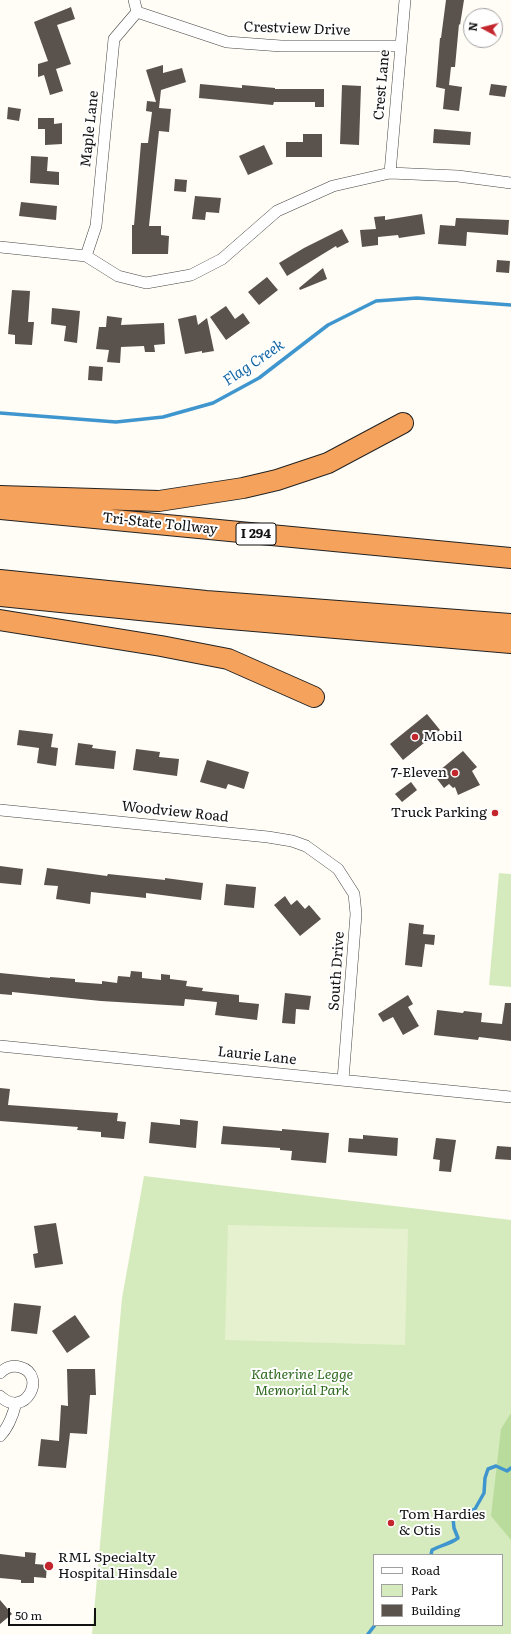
<!DOCTYPE html>
<style>
body{margin:0}
#map{position:relative;width:511px;height:1634px;overflow:hidden;background:#fffdf5;font-family:Literata,serif}
canvas{display:block}
.legend{position:absolute;left:373px;top:1554px;width:130px;height:72px;box-sizing:border-box;background:#fff;border:1px solid #a0a0a0;margin:0;padding:5px 7px;list-style:none;font-size:12px;color:#111}
.legend li{display:flex;align-items:center;gap:8px;height:20px}
.legend b{width:20px;border:1px solid #a0a0a0}
.north{position:absolute;left:463px;top:8px;width:40px;height:40px;box-sizing:border-box;background:#fff;border:1px solid #a0a0a0;border-radius:50%;rotate:277deg;font-size:11px;font-weight:700;line-height:16px;text-align:center;color:#111}
.north::after{content:'';display:block;margin:auto;width:14px;height:18px;background:#c4262e;clip-path:polygon(50% 0,100% 100%,50% 72%,0 100%)}
.scale{position:absolute;left:8px;top:1608px;width:88px;height:18px;box-sizing:border-box;border:2px solid #111;border-top:0;padding-left:5px;font-size:12px;line-height:14px;white-space:nowrap;color:#111;-webkit-text-stroke:3px #fff;paint-order:stroke}
</style>
<div id="map">
<canvas width="511" height="1634"></canvas>
<ul class="legend">
<li><b style="height:5px;background:#fff"></b>Road</li>
<li><b style="height:11px;background:#d5ebbd"></b>Park</li>
<li><b style="height:11px;background:#5a524d"></b>Building</li>
</ul>
<div class="north">N</div>
<div class="scale">50 m</div>
</div>
<script>
const ctx = document.querySelector('canvas').getContext('2d');
ctx.lineJoin = 'round';
function fill(path, color) {
  ctx.fillStyle = color;
  ctx.fill(path, 'evenodd');
}
function trace(path, color, width, dash) {
  ctx.strokeStyle = color;
  ctx.lineWidth = width;
  ctx.lineCap = dash ? 'butt' : 'round';
  ctx.setLineDash(dash || []);
  ctx.stroke(path);
}
function write(font, color, halo, rows, align = 'center') {
  ctx.font = font + ' Literata,serif';
  ctx.lineWidth = 4;
  ctx.setLineDash([]);
  ctx.textBaseline = 'middle';
  ctx.strokeStyle = halo;
  ctx.fillStyle = color;
  for (const [text, x, y, turn = 0] of rows) {
    ctx.save();
    ctx.translate(x, y);
    ctx.rotate((+turn || 0) * Math.PI / 180);
    ctx.textAlign = isNaN(turn) ? turn : align;
    if (halo) ctx.strokeText(text, 0, 0);
    ctx.fillText(text, 0, 0);
    ctx.restore();
  }
}
const green = new Path2D(`
 M499 873 511 874V987L489 985Z
 M144 1176 511 1220V1634H92L122 1298ZM374 1555H502V1625H374Z`);
const forest = new Path2D(`
 M511 1413V1540L491 1516 501 1429Z`);
const pitch = new Path2D(`
 M228 1225 408 1229 405 1345 225 1340Z`);
const stream = new Path2D(`
 M0 413 116 422 163 417 213 403 259 378 328 325 376 301 417 298 511 305
 M431 1555 432 1550C441 1545 450 1544 458 1538L454 1528 453 1518 475 1509 484 1493 485 1478 488 1469 496 1466 507 1471 511 1468
 M368 1634 375 1625`);
const building = new Path2D(`
 M446 0H464L460 25 459 24 455 67H451L449 85 462 87 459 111 443 109 445 89 436 87 440 38H441Z
 M71 7 75 19 57 25 71 64 56 69 63 91 50 95 44 75 38 77V64L48 61 34 22Z
 M163 65V73L182 68 186 82 161 90 159 108 171 109 169 132 159 131 149 226H161V235L169 236 168 254H132V225H134L141 143H148L152 112 146 111 147 101 156 102 146 70Z
 M200 84 242 88V85L275 88V89H324V107H315V102H274L273 105 199 98Z
 M491 84 507 86 505 97 489 95Z
 M342 85 361 86 359 145 340 144Z
 M8 107 21 109 19 121 7 119Z
 M38 118H54V124L62 123V144L45 145V129H38Z
 M434 129 471 132 470 145 433 143Z
 M303 134H322V157H286V142H303Z
 M264 145 273 164 248 175 239 156Z
 M31 156 48 157 47 171 59 172V185L30 183Z
 M175 179 187 180 186 192 174 191Z
 M195 196 221 198 219 213 206 212 205 220 192 219Z
 M21 202 57 206 56 220 19 216Z
 M422 214 425 234 399 238 398 235 378 237V245L362 247 360 230 376 229 374 217 385 216V220Z
 M456 218 509 220 508 235 467 232 466 246 438 244 440 225 455 226Z
 M342 229 349 242 337 248 336 246 287 276 279 263 304 248Z
 M497 260 510 261 509 273 496 272Z
 M323 268 327 279 300 290 299 288Z
 M267 277 278 290 259 305 248 292Z
 M12 290 30 291 28 322H34L32 345 15 344V335L8 334Z
 M226 306 235 319 243 313 250 323 226 340 210 317Z
 M52 308 80 311 77 343 64 341 66 326 51 324Z
 M196 315 198 325 207 318 214 351 202 353V351L185 354 178 319Z
 M107 316 122 318 121 325 164 323 165 344 154 345 155 352H145L144 346 121 347 120 363 107 362 109 350 96 349 99 327H106Z
 M89 366 103 367 102 381 88 380Z
 M427 714 440 730 403 760 390 744Z
 M19 730 53 734 51 747 58 748 56 766 37 763 39 748 17 745Z
 M78 743 93 745 92 748 116 751 114 769 75 765Z
 M136 749 160 752 159 757 179 759 177 776 133 770Z
 M463 751 477 767 472 771 480 785 458 795 455 787 453 788 449 784 444 788 434 775Z
 M207 760 249 772 244 789 228 784 226 789 200 782Z
 M411 782 417 790 402 802 395 794Z
 M0 866 23 869 21 885 0 883Z
 M47 868 107 876 108 874 165 880V878L203 883 201 900 146 893V898L91 892 90 904 56 899 58 886 44 885Z
 M226 884 256 887 254 908 224 905Z
 M285 896 291 905 297 900 305 909 309 905 321 919 300 936 274 905Z
 M409 923 424 925 423 934 435 935 434 945 425 944 422 967 405 965Z
 M131 971 142 972V978L161 980V974L170 975V979L187 981 186 986 203 988 202 991 239 995V1002L259 1004 257 1020 215 1015 217 1002 185 999 184 1006 101 1001 12 992V995L0 994V973L50 978V977L75 979V982L102 984V981L117 983 118 976 130 977Z
 M285 993 311 996 309 1010 296 1009 295 1024 282 1023Z
 M408 995 413 1004 408 1007 419 1026 403 1035 393 1017 383 1022 378 1014Z
 M505 1003H511V1041L479 1037 478 1040 434 1035 437 1010 463 1013 464 1011 482 1013 481 1022 502 1024Z
 M0 1088 10 1089 8 1105 118 1113 117 1121 126 1122 124 1139 101 1137V1132L77 1130 78 1127 0 1121Z
 M180 1119 198 1121 196 1148 149 1143 151 1122 180 1125Z
 M223 1126 282 1131V1129L329 1133 326 1163 291 1160 292 1151 280 1150V1148L221 1144Z
 M363 1135 398 1138 397 1156 348 1152 349 1138 363 1139Z
 M436 1138 456 1140 451 1172 439 1171 440 1160 433 1159Z
 M497 1146 511 1147V1160L495 1159Z
 M56 1223 63 1264 35 1268 33 1254 38 1253 34 1226Z
 M14 1303 41 1306 37 1334 11 1331Z
 M75 1315 90 1337 67 1353 52 1331Z
 M67 1369H95L96 1395H90L87 1434 70 1433 66 1468 38 1466 41 1439 59 1441 61 1405 68 1406Z
 M25 1552 36 1553 35 1564 47 1565 46 1578 34 1577V1583H21V1580L0 1578V1554L25 1557Z
 M0 1600 12 1614 0 1624Z`);
const minor = new Path2D(`
 M134 0 137 12
 M137 12 227 42 281 46H400
 M390 173 405 0
 M0 247 86 256 118 276 146 283 191 275 222 259 277 211 333 186 390 173 458 176 511 183
 M86 256 96 226 114 39 137 12
 M0 810 268 837 292 841 306 846 338 869 354 894 356 914 343 1080
 M0 1046 511 1097
 M0 1373C5 1368 12 1365 20 1367 48 1375 25 1420 0 1396
 M0 1436C9 1427 13 1415 16 1403`);
const motorway = new Path2D(`
 M0 496 159 501 243 488 277 480 328 463 403 423
 M0 509 511 558
 M0 580 206 601 511 624
 M0 596 219 618 511 643
 M0 620 161 646 228 659 314 697`);
const markers = [
 [415,737,4,"#c4262e"],
 [455,773,4,"#c4262e"],
 [495,813,4,"#c4262e"],
 [391,1523,4,"#c4262e"],
 [49,1566,5,"#c4262e"]
];
const shields = [
 [256,534,40]
];
const shieldNames = [
 ["I 294",256,534]
];
const streetNames = [
 ["Crestview Drive",297,29,2],
 ["Crest Lane",382,85,-85],
 ["Maple Lane",90,129,-84],
 ["Tri-State Tollway",160,524,6],
 ["Woodview Road",175,812,6],
 ["South Drive",337,971,-86],
 ["Laurie Lane",257,1056,6]
];
const poiNames = [
 ["Mobil",423,737],
 ["7-Eleven",447,773,"right"],
 ["Truck Parking",487,813,"right"],
 ["Tom Hardies",399,1515],
 ["& Otis",399,1531],
 ["RML Specialty",58,1558],
 ["Hospital Hinsdale",58,1574]
];
const parkNames = [
 ["Katherine Legge",302,1375],
 ["Memorial Park",302,1391]
];
const waterNames = [
 ["Flag Creek",254,363,-34]
];
fill(green, '#d5ebbd');
fill(forest, '#b9dc9c');
fill(pitch, '#e6f2cf');
trace(stream, '#3f96cf', 3.5);
fill(building, '#5a524d');
trace(minor, '#444', 12);
trace(motorway, '#222', 22);
trace(minor, '#fff', 11);
trace(motorway, '#f5a25d', 20);
for (const [x, y, r, color] of markers) {
  const dot = new Path2D();
  dot.arc(x, y, r, 0, 2 * Math.PI);
  ctx.fillStyle = color;
  ctx.fill(dot);
  trace(dot, '#fff', 1.5);
}
for (const [x, y, w] of shields) {
  const box = new Path2D();
  box.roundRect(x - w / 2, y - 11, w, 22, 3);
  ctx.fillStyle = '#fff';
  ctx.fill(box);
  trace(box, '#111', 1);
}
write('bold 13px', '#111', null, shieldNames);
write('14px', '#111', '#fff', streetNames);
write('14px', '#111', '#fff', poiNames, 'left');
write('italic 14px', '#2f6b1f', '#fff', parkNames);
write('italic 15px', '#1768a6', '#fff', waterNames);
</script>
